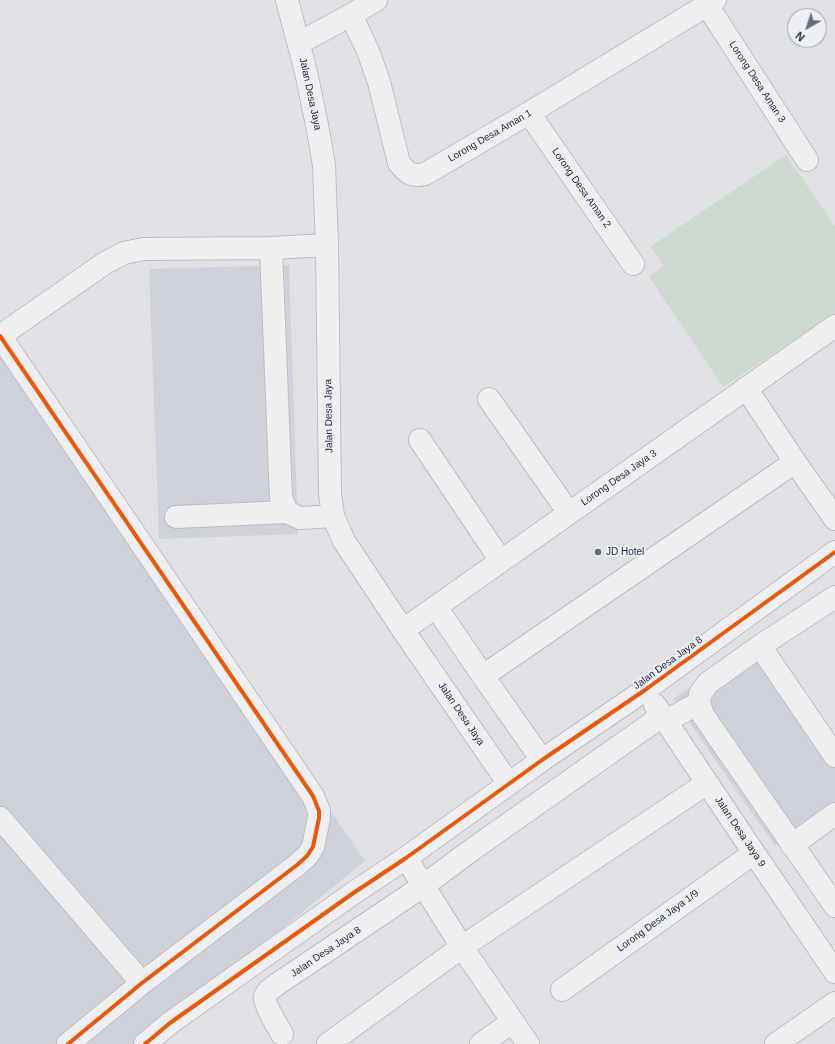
<!DOCTYPE html>
<style>
body{margin:0}
#map{position:relative;width:835px;height:1044px;overflow:hidden;background:#e0e1e5;font-family:Arial,sans-serif}
canvas{display:block}
.north{position:absolute;left:787px;top:8px;width:40px;height:40px;box-sizing:border-box;background:#edeff5;border:1px solid #9da1ac;border-radius:50%;rotate:219deg;font-size:11px;font-weight:700;line-height:16px;text-align:center;color:#262b3f}
.north::after{content:'';display:block;margin:auto;width:14px;height:18px;background:#676b79;clip-path:polygon(50% 0,100% 100%,50% 72%,0 100%)}
</style>
<div id="map">
<canvas width="835" height="1044"></canvas>
<div class="north">N</div>
</div>
<script>
const ctx = document.querySelector('canvas').getContext('2d');
ctx.lineJoin = 'round';
function fill(path, color) {
  ctx.fillStyle = color;
  ctx.fill(path, 'evenodd');
}
function trace(path, color, width, dash) {
  ctx.strokeStyle = color;
  ctx.lineWidth = width;
  ctx.lineCap = dash ? 'butt' : 'round';
  ctx.setLineDash(dash || []);
  ctx.stroke(path);
}
function write(font, color, halo, rows, align = 'center') {
  ctx.font = font + ' Arial,sans-serif';
  ctx.lineWidth = 4;
  ctx.setLineDash([]);
  ctx.textBaseline = 'middle';
  ctx.strokeStyle = halo;
  ctx.fillStyle = color;
  for (const [text, x, y, turn = 0] of rows) {
    ctx.save();
    ctx.translate(x, y);
    ctx.rotate((+turn || 0) * Math.PI / 180);
    ctx.textAlign = isNaN(turn) ? turn : align;
    if (halo) ctx.strokeText(text, 0, 0);
    ctx.fillText(text, 0, 0);
    ctx.restore();
  }
}
const built = new Path2D(`
 M289 265 298 534 159 539 149 269Z
 M0 332 365 861 140 1044H0Z
 M750 645 835 767V804L775 846 673 699Z`);
const green = new Path2D(`
 M786 155 835 226V313L723 387 649 277 664 266 650 247Z`);
const minor = new Path2D(`
 M287 0 306 72 317 125 324 165 327 245 330 493 333 516 344 541 403 630 509 784
 M707 5 807 160
 M351 15 368 51 379 82 399 163C407 173 411 177 425 174L529 113 715 0
 M299 43 351 15 376 0
 M529 113 633 264
 M271 248 281 498 287 512 300 518 333 516
 M0 336 313 796 319 811V818L313 847 307 856 297 865 142 983 68 1044
 M0 336 105 263 124 253 143 249 271 248 327 245
 M746 388 795 462 835 519
 M489 399 569 513
 M420 440 501 561
 M176 517 287 512
 M835 597 760 646 708 683 700 694 699 703 703 715 835 906
 M436 607 483 676 542 760
 M403 630 835 326
 M760 646 835 756
 M483 676 795 462
 M655 705 754 853 835 972
 M666 721 699 703
 M0 818 142 983
 M792 845 835 814
 M406 858 462 947 528 1044
 M562 990 754 853
 M282 1034C278 1027 264 1004 265 997 266 992 272 988 276 985L423 886 473 849 662 716
 M145 1044 170 1023 352 894 406 858 542 760 645 690 835 552
 M328 1044 462 947 707 783
 M481 1044 512 1022
 M776 1044 835 1003`);
const cycleway = new Path2D(`
 M0 336 313 796 319 811V818L313 847 307 856 297 865 142 983 68 1044
 M145 1044 170 1023 352 894 406 858 542 760 645 690 835 552`);
const markers = [
 [598,552,4,"#676b79"]
];
const streetNames = [
 ["Lorong Desa Aman 3",757,82,57],
 ["Jalan Desa Jaya",310,94,78],
 ["Lorong Desa Aman 1",490,136,-30],
 ["Lorong Desa Aman 2",581,188,55],
 ["Jalan Desa Jaya",329,416,-91],
 ["Lorong Desa Jaya 3",619,478,-35],
 ["Jalan Desa Jaya 8",668,663,-36],
 ["Jalan Desa Jaya",461,714,56],
 ["Jalan Desa Jaya 9",740,832,56],
 ["Lorong Desa Jaya 1/9",658,921,-36],
 ["Jalan Desa Jaya 8",326,952,-34]
];
const poiNames = [
 ["JD Hotel",606,552]
];
fill(built, '#d0d2db');
fill(green, '#ced9d0');
trace(minor, '#bdbec3', 24);
trace(minor, '#efeff2', 22);
trace(cycleway, '#e8590c', 4);
for (const [x, y, r, color] of markers) {
  const dot = new Path2D();
  dot.arc(x, y, r, 0, 2 * Math.PI);
  ctx.fillStyle = color;
  ctx.fill(dot);
  trace(dot, '#edeff5', 1.5);
}
write('10px', '#262b3f', '#edeff5', streetNames);
write('10px', '#262b3f', '#edeff5', poiNames, 'left');
</script>
